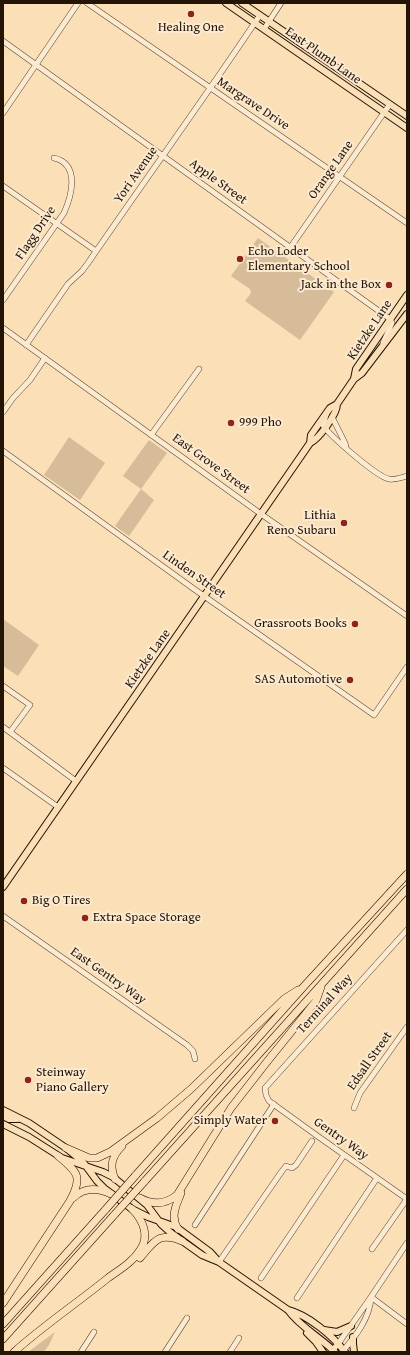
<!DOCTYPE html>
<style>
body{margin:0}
#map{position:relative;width:410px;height:1355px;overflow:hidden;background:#fadfb7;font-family:"Gentium Book Plus",serif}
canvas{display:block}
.frame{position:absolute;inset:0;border:4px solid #241406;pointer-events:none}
</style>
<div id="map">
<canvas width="410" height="1355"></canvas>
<div class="frame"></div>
</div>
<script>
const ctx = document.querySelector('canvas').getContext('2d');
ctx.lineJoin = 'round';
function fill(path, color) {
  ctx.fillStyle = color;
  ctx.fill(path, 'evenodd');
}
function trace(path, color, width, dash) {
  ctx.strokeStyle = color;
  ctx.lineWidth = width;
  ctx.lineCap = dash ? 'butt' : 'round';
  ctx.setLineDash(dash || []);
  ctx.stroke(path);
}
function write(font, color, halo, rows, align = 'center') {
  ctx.font = font + ' "Gentium Book Plus",serif';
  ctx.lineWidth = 4;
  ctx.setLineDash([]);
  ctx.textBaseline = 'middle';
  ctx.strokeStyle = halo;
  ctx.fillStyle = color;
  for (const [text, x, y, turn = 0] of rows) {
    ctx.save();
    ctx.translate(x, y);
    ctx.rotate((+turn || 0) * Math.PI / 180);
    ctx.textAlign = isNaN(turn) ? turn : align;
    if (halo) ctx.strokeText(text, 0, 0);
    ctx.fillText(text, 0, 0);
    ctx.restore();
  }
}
const green = new Path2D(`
 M258 238 334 292 300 340 245 301 251 293 250 289 231 276Z
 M69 437 105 463 80 500 44 475Z
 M149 440 167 453 141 489 154 500 129 536 115 526 141 489 123 476Z
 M3 619 39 645 18 676 3 666Z
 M55 1332 49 1345 44 1352H28Z`);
const minor = new Path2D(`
 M87 3 407 223
 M264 29 281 3
 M3 41 390 319 392 323 383 343
 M3 113 78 3
 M3 186 96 251
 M290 248 390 104
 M3 300 64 213C72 195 80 164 54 158
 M3 328 261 514 407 616
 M26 345 68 284 82 271 88 263C145 180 204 99 260 15
 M3 412 13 398 30 380 45 358
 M326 415 323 425 325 428C333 438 377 477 389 479 395 480 401 478 407 476
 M332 417 345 443 346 447
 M151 435 199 369
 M3 451 194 589 374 715 407 667
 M3 686 30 705 10 732
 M3 727 76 781
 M3 768 58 807
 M3 916 187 1045 193 1051 195 1059
 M407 930 265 1088 266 1095 269 1101 316 1135 407 1199
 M354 1108 360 1093 407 1027
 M195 1225 274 1104
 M372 1249 407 1199
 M219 1262 282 1171 286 1166 292 1168 296 1165 312 1141
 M261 1278 344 1155
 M371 1297 407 1324
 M297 1298 377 1178
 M81 1352 94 1332
 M165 1352 187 1318
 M230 1352 239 1338
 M331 1352 338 1344 371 1297 407 1243
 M342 1352C355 1337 370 1318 371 1298`);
const major = new Path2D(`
 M226 3 407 128
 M242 3 407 116
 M354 379 356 369 407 295
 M310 443 311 435 330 408 337 404 354 379 362 373 407 314
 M3 887 310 443C319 439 337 414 337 404
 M3 1110 29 1123 66 1148 83 1162 97 1181 105 1189 132 1209 148 1217 176 1227 210 1252 219 1262 288 1310C300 1327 320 1337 335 1352
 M3 1116 9 1119H18
 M3 1124 29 1137 62 1158 103 1172 113 1177 147 1205 161 1224 171 1233 202 1255 219 1262
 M288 1310C308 1315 333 1336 345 1352
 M324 1330 337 1332 351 1326
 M307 1333 316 1342 323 1352
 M353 1337V1344L354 1352`);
const highway = new Path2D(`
 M66 1148 89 1158H97L110 1152 157 1118 191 1089 284 999 298 990
 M135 1176 306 984 407 874
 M115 1179C109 1166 112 1156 122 1146
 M144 1182 407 889
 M73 1198C84 1187 98 1188 111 1194
 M140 1198C153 1205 165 1205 177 1195L231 1108 266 1063 316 1001 321 987
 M178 1229C170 1216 176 1206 181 1193
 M140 1258C154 1242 158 1231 182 1241
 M3 1303 70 1201C83 1177 78 1172 58 1156
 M3 1324 106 1209
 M3 1339 115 1214
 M14 1352C43 1326 77 1303 108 1278 119 1270 133 1262 140 1250 150 1236 143 1220 132 1209`);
const highwayBridge = new Path2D(`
 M106 1209 135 1176
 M115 1214 144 1182`);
const markers = [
 [191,14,4,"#8f2418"],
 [240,259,4,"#8f2418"],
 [389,285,4,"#8f2418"],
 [231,423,4,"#8f2418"],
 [344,523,4,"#8f2418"],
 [355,624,4,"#8f2418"],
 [350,680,4,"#8f2418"],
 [24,901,4,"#8f2418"],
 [85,918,4,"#8f2418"],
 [28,1080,4,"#8f2418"],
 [275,1121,4,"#8f2418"]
];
const poiNames = [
 ["Healing One",191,28,"center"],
 ["Echo Loder",248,252],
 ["Elementary School",248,267],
 ["Jack in the Box",381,285,"right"],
 ["999 Pho",239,423],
 ["Lithia",336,516,"right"],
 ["Reno Subaru",336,531,"right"],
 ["Grassroots Books",347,624,"right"],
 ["SAS Automotive",342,680,"right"],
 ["Big O Tires",32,901],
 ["Extra Space Storage",93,918],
 ["Steinway",36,1073],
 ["Piano Gallery",36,1088],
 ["Simply Water",267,1121,"right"]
];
const streetNames = [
 ["East Plumb Lane",323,56,35],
 ["Margrave Drive",253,104,34],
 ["Orange Lane",331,170,-55],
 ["Yori Avenue",136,175,-55],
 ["Apple Street",218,182,36],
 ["Flagg Drive",36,233,-56],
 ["Kietzke Lane",370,330,-56],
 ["East Grove Street",211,464,36],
 ["Linden Street",194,575,35],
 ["Kietzke Lane",148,659,-55],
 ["East Gentry Way",108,976,35],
 ["Terminal Way",325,1004,-48],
 ["Edsall Street",370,1061,-55],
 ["Gentry Way",341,1139,35]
];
fill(green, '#d6bc99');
trace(minor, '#5a4732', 6);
trace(major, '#241406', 8);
trace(highway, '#241406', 8);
trace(minor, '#fcead0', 5);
trace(major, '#fadfb7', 6);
trace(highway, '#fadfb7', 7);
trace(highwayBridge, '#241406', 8, []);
trace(highwayBridge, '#fadfb7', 7);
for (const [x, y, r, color] of markers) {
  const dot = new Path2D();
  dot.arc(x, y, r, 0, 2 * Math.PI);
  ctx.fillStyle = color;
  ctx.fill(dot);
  trace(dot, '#fcead0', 1.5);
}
write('13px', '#241406', '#fcead0', poiNames, 'left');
write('13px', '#241406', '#fcead0', streetNames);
</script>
